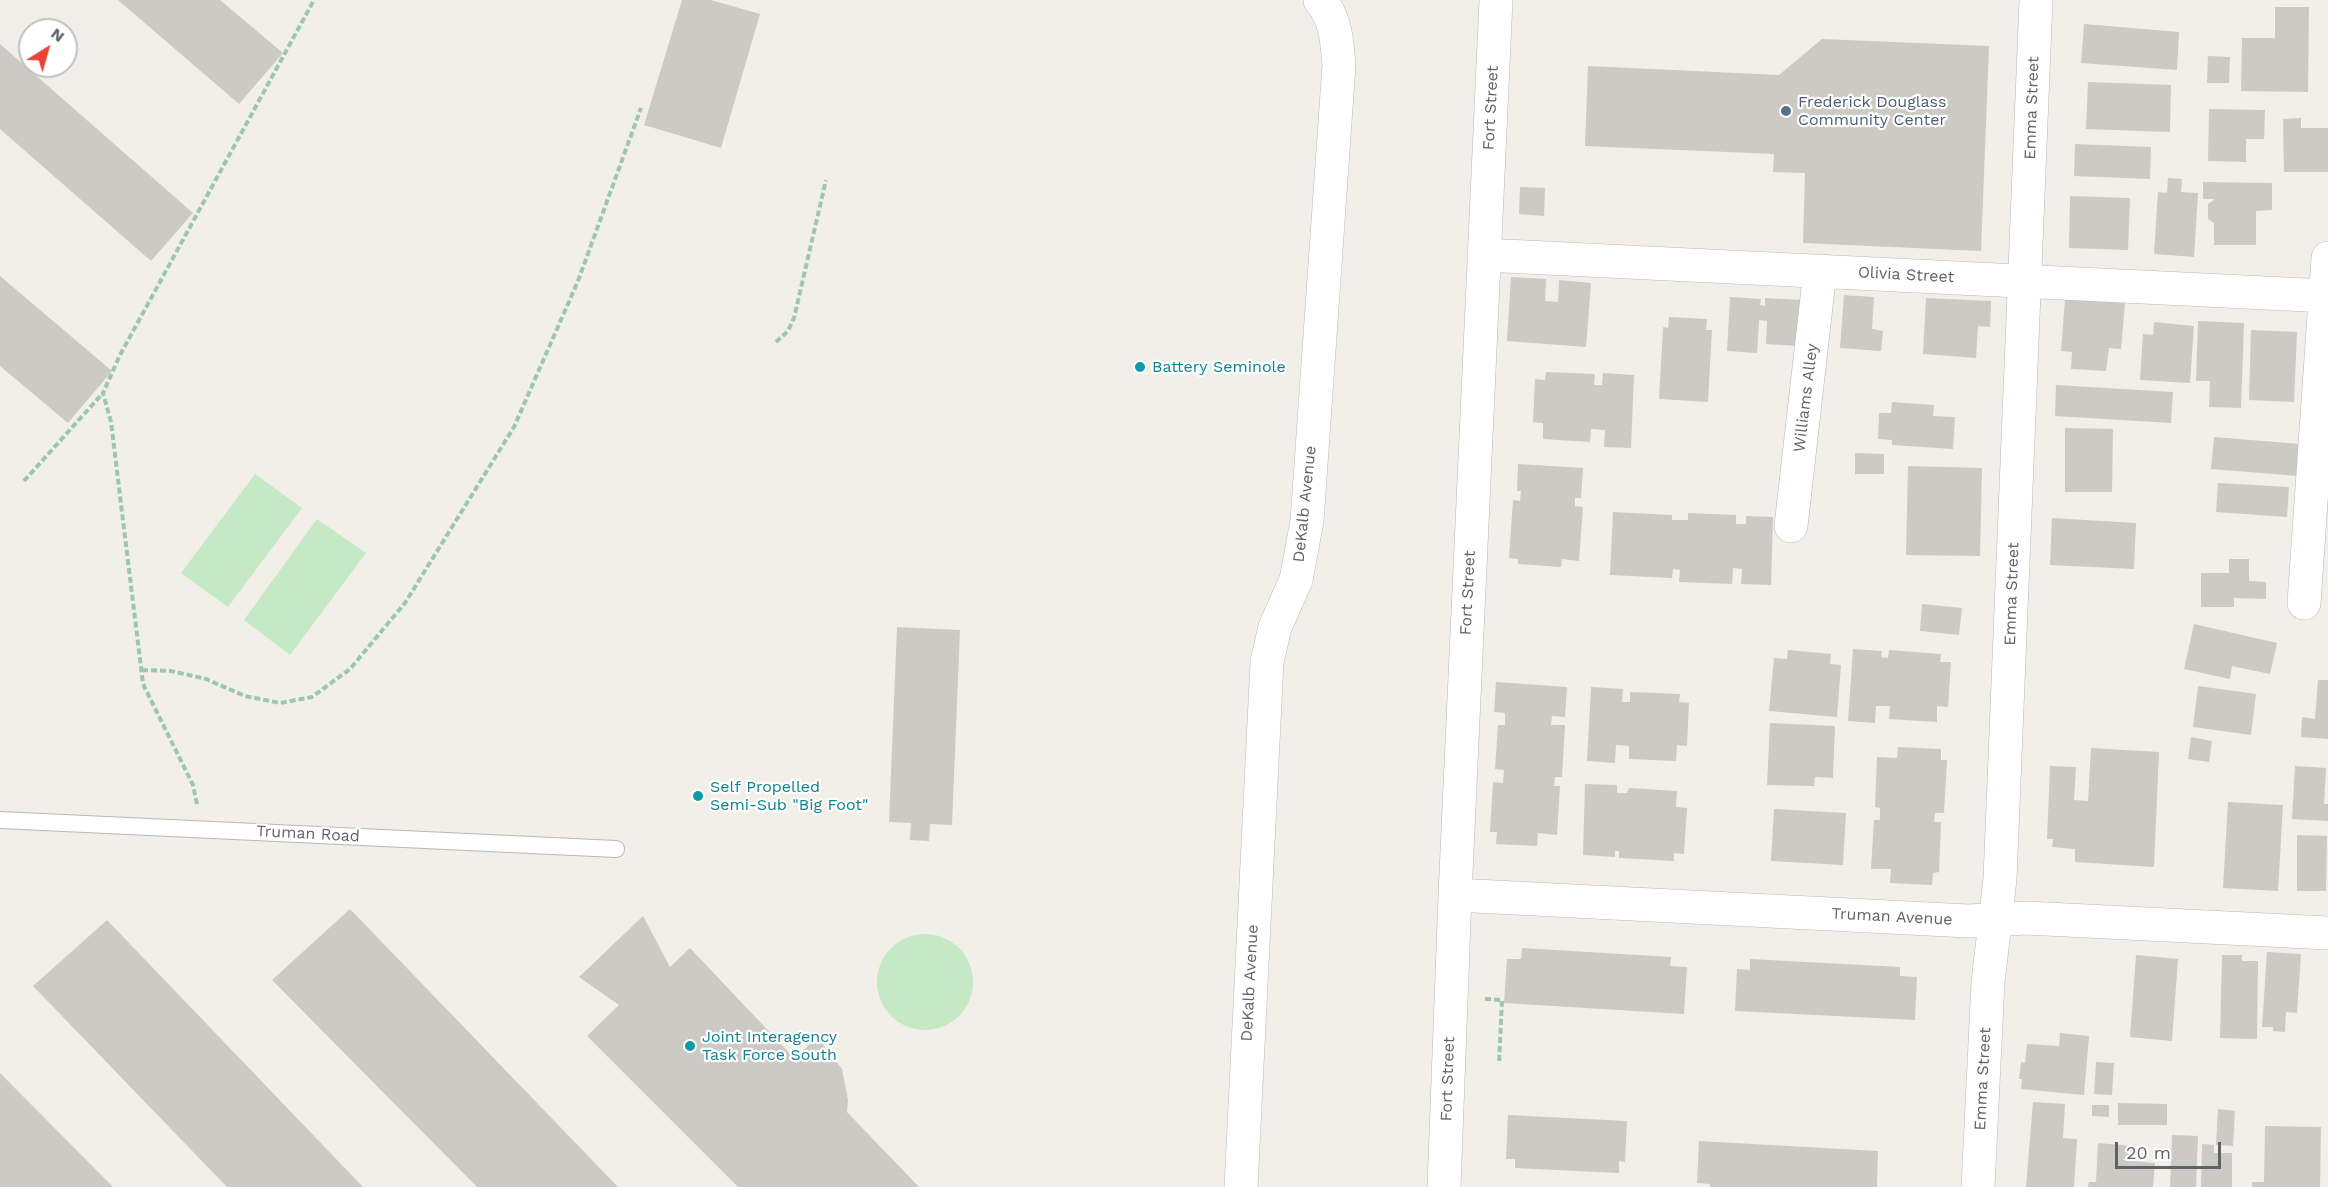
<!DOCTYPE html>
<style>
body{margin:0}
#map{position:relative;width:2328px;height:1187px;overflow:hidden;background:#f1efe8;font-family:"Work Sans",sans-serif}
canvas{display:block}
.north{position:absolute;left:18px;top:18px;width:60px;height:60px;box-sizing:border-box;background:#fff;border:2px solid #bfc1c3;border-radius:50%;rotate:37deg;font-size:16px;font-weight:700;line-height:24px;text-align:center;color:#5f6368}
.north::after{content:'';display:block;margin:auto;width:21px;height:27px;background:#ea4335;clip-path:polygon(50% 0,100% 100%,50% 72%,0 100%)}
.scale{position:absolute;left:2115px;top:1142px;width:106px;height:27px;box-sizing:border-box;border:3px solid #5f6368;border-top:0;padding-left:8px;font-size:18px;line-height:21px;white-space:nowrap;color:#5f6368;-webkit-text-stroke:4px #fff;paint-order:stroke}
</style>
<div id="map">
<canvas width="2328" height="1187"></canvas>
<div class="north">N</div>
<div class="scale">20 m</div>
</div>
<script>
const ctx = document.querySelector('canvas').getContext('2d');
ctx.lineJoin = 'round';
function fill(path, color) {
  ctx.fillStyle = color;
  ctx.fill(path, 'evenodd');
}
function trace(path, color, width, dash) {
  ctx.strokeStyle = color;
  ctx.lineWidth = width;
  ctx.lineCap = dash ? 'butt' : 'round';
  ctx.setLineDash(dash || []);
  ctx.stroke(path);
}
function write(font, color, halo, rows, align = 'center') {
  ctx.font = font + ' "Work Sans",sans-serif';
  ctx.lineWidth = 4.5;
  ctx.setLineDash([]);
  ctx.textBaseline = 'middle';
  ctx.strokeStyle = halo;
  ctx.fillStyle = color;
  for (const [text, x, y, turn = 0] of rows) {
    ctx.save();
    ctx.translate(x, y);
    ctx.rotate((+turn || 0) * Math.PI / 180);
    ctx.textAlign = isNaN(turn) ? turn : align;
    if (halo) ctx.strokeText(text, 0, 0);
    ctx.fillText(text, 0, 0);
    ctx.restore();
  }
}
const green = new Path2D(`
 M255 474 302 508 228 607 181 573Z
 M317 519 366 553 290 655 244 620Z
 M877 982a48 48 0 1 1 96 0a48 48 0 1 1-96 0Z`);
const building = new Path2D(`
 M118 0H220L283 53 239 104Z
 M682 0H711L760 14 721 148 644 125Z
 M2275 7H2309L2308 92 2241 91 2242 38H2275Z
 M2084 24 2179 32 2177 70 2081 63Z
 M1822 39 1989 46 1981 251 1803 243 1805 173 1773 172 1774 154 1585 146 1588 66 1779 75Z
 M0 44 193 213 151 261 0 129Z
 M2208 56 2230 57 2229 83H2207Z
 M2088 82 2171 85 2170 132 2086 129Z
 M2209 109 2265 110 2264 139H2246V162L2208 161Z
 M2301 118V128H2328V172H2284L2283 119Z
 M2075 144 2151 147 2150 179 2074 176Z
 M2168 178 2182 179 2181 192 2198 193 2194 257 2154 254 2158 192 2167 193Z
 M2203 182 2272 183V210L2256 211V245H2214V223L2208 219V204L2215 199H2203Z
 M1520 187 1545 188 1544 216 1519 214Z
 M2070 196 2130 198 2128 250 2069 248Z
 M0 276 112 371 68 423 0 366Z
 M1511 277 1546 279 1545 301 1558 302 1559 280 1591 283 1586 347 1507 341Z
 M1844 295 1874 297 1872 329 1883 331 1881 351 1840 348Z
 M1730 297 1761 299 1760 305 1765 306V298L1801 300 1798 346 1766 344 1767 321 1759 320 1757 353 1727 351Z
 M1926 298 1991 301 1990 327 1978 326 1976 358 1923 354Z
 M2065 299 2125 303 2121 349 2109 348 2106 371 2071 369 2072 352 2061 351Z
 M1669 317 1707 319 1706 330H1712L1708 402 1659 399 1663 327 1668 328Z
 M2198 321 2244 323 2241 408 2209 407 2210 381H2196Z
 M2154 322 2194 326 2190 383 2140 380 2143 334 2153 335Z
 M2251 330 2297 332 2294 402 2249 400Z
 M1546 372 1595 374 1594 385H1602L1603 373 1634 375 1631 448 1604 447 1605 430 1591 429 1590 442 1543 439V423L1533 422 1535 379 1545 380Z
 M2056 385 2173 392 2171 423 2055 416Z
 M1892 402 1934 405 1933 416 1955 417 1953 449 1892 445V440L1878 439 1879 413H1891Z
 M2065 428 2113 429 2112 492H2065Z
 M2214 437 2300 444 2298 476 2211 469Z
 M1855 453 1884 454V474H1855Z
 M1518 464 1583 468 1581 498H1575V506L1583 507 1579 561 1562 559 1561 567 1518 564V559L1509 558 1513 500 1520 501 1521 491H1517Z
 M1908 466 1982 468 1980 556 1906 555Z
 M2218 483 2289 487 2287 517 2216 512Z
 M1613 512 1672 515V520H1688V513L1736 515V524H1746V516L1773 517 1771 585 1741 584 1742 569 1733 568 1732 584 1679 582 1680 570 1673 569 1672 578 1610 575Z
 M2052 518 2136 523 2134 569 2050 565Z
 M2229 559H2249V581L2266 582V599L2234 598V607H2201V573H2229Z
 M1922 604 1962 608 1959 635 1920 631Z
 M2194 624 2277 643 2270 674 2232 666 2230 679 2184 669Z
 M897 627 960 630 952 825 930 824 929 841 910 840 911 823 889 822Z
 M1853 649 1882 651 1881 657 1888 658 1889 650 1941 654 1940 662H1951L1948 707 1937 706V722L1889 719 1890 706H1876L1875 723 1848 721Z
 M1788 650 1831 654 1830 664 1841 665 1837 717 1769 711 1774 658 1787 659Z
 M2318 680H2328V739L2301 737 2302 717 2315 719Z
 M1496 682 1567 687 1565 717 1552 716 1551 725H1565L1562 777H1555L1554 786H1560L1557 835 1538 833 1537 846 1496 844 1497 832H1490L1493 782 1503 783 1504 770 1495 769 1498 725H1505V713L1494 712Z
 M2198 686 2256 694 2251 735 2193 727Z
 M1591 687 1623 689 1622 702H1630V692L1680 694 1679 702 1689 703 1687 746 1677 745 1676 761 1629 759V746L1616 745 1615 763 1587 761Z
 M1770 723 1835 726 1833 778 1815 777 1814 786 1767 785Z
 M2191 737 2212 741 2209 762 2188 759Z
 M1898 747 1941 749V760H1947L1944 813H1935L1934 822H1941L1939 872 1933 873 1932 885 1890 883 1891 869H1871L1874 820H1880V808L1875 807 1877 757 1897 758Z
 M2091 748 2159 752 2154 867 2075 862V849L2052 847 2053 839H2047L2050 766 2076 767 2074 800 2088 801Z
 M2295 766 2326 768 2324 804H2328V821L2292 819Z
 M1585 784 1617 785V793H1627L1629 788 1677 791 1676 807 1687 808 1684 854 1674 853V861L1619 858V851H1615V857L1583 855Z
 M2228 802 2283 805 2278 891 2223 888Z
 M1774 809 1846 813 1843 865 1771 861Z
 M2297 835 2327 836 2326 891H2297Z
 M350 909 618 1187H477L272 980Z
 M643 916 670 967 690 948 795 1059 817 1037 842 1069 848 1100 847 1112 919 1187H738L587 1036 619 1005 579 977Z
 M107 920 363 1187H227L33 986Z
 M1522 948 1671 957 1670 966 1687 967 1684 1014 1504 1003 1507 959H1521Z
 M2267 952 2301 954 2297 1013 2286 1012 2285 1032 2273 1031V1027H2262Z
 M2136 955 2178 959 2172 1041 2130 1037Z
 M2222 955H2242V961H2258L2257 1039 2220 1038Z
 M1750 959 1900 967V976L1917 977 1915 1020 1735 1011 1737 969 1750 970Z
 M2060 1033 2089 1036 2084 1095 2021 1089 2022 1079H2019L2021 1062 2025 1063 2027 1044 2059 1046Z
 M2096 1062 2114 1063 2112 1095 2094 1094Z
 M0 1073 113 1187H0Z
 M2033 1102 2065 1104 2063 1138 2077 1139 2074 1187H2026Z
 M2118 1103 2167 1104V1125H2118Z
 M2092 1105H2109V1117L2092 1116Z
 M2218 1109 2235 1111 2233 1146 2216 1145Z
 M1508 1115 1627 1121 1625 1162 1619 1161V1173L1515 1168V1159H1506Z
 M2265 1126 2321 1127 2320 1187H2252V1182H2264Z
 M2172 1135 2198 1136 2196 1187H2170Z
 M1699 1141 1878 1151 1877 1187H1710V1184L1697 1183Z
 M2098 1143 2133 1146 2132 1161 2155 1163 2153 1187H2088L2089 1182H2096Z
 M2202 1144 2214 1145V1153H2232V1187H2201Z`);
const path = new Path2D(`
 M776 342 788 331 794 318 826 180
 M24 481 103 393
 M142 670 171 671 206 679 245 696 280 703 312 697 350 669 405 603 514 427 578 281 641 108
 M197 804 193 785 143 684 111 422 103 393 120 355 314 0
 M1485 999 1502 1000 1499 1064`);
const lane = new Path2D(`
 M0 820 616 849`);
const street = new Path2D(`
 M1484 255 2328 296
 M1791 526 1820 271
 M2304 603 2328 258
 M1455 895 1968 921 2026 918 2328 933
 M1444 1187 1455 895 1496 0
 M1978 1187 1988 982 2000 879 2036 0`);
const secondary = new Path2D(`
 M1241 1187 1267 662 1275 627 1296 580 1307 521 1339 65C1337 41 1336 19 1320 0`);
const markers = [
 [1786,111,6,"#5c6f8a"],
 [1140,367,6,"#0f9aa8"],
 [698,796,6,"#0f9aa8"],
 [690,1046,6,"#0f9aa8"]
];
const serviceNames = [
 ["Frederick Douglass",1798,102],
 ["Community Center",1798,120]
];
const streetNames = [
 ["Fort Street",1491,108,-87],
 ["Emma Street",2032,108,-88],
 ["Olivia Street",1906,275,3],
 ["Williams Alley",1806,398,-83],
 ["DeKalb Avenue",1305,504,-84],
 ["Fort Street",1468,593,-87],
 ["Emma Street",2012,594,-88],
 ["Truman Road",308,834,3],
 ["Truman Avenue",1892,917,3],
 ["DeKalb Avenue",1250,983,-87],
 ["Fort Street",1448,1079,-88],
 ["Emma Street",1983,1079,-87]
];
const cultureNames = [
 ["Battery Seminole",1152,367],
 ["Self Propelled",710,787],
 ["Semi-Sub \"Big Foot\"",710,805],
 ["Joint Interagency",702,1037],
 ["Task Force South",702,1055]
];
fill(green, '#c5e8c5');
fill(building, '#cccac5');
trace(lane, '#b5b8bc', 18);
trace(street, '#b5b8bc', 34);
trace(secondary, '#b6babf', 34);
trace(path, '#9cc7a9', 4, [6, 3]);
trace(lane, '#fff', 16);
trace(street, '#fff', 33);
trace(secondary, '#fff', 33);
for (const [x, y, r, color] of markers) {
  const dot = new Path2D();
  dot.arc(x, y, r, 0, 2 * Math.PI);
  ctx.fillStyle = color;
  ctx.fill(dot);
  trace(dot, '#fff', 2);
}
write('16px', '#4e5e75', '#fff', serviceNames, 'left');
write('16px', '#5f6368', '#fff', streetNames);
write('16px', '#0d838f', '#fff', cultureNames, 'left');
</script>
